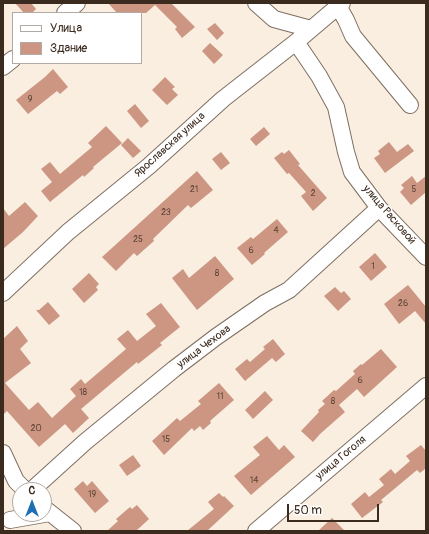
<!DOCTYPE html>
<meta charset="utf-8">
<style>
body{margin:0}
#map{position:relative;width:429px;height:534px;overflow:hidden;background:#f9eedf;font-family:Pangolin,sans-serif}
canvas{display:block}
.frame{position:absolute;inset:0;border:4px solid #3b2a1e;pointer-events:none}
.legend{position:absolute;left:12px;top:12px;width:130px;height:52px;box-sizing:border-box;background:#fff;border:1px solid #b1aaa5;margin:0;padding:5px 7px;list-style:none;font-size:12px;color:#3b2a1e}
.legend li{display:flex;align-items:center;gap:8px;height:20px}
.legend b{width:20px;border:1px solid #b1aaa5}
.north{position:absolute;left:12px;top:482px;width:40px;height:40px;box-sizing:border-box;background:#fff;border:1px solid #b1aaa5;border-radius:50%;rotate:0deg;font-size:11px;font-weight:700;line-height:16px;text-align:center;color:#3b2a1e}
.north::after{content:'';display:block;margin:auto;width:14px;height:18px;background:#1f6fb2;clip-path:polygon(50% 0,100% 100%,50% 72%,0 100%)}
.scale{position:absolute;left:287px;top:504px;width:92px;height:18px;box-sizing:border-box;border:2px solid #3b2a1e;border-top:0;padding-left:5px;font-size:12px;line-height:14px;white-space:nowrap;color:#3b2a1e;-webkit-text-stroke:3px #fff;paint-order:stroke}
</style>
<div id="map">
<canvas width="429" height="534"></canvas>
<div class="frame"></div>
<ul class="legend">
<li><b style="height:5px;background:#fff"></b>Улица</li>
<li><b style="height:11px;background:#cc9683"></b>Здание</li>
</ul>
<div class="north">С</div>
<div class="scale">50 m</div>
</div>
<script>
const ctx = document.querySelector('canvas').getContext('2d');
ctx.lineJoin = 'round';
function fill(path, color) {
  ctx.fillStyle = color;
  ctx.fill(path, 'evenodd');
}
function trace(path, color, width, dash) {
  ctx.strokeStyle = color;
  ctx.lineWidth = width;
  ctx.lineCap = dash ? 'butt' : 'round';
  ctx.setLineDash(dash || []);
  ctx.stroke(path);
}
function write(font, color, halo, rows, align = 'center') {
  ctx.font = font + ' Pangolin,sans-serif';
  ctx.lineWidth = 3;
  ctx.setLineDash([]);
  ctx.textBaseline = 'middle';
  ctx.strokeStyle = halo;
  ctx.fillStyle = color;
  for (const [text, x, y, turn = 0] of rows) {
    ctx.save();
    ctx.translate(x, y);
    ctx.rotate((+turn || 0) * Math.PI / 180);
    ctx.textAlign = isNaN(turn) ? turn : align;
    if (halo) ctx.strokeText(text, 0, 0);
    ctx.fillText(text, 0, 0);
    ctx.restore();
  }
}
const building = new Path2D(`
 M15 3H31L36 9 32 13H24Z
 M108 3H171L195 27 182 38 175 29 177 27 155 5 146 13H117Z
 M215 23 224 33 217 40 207 29Z
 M210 43 223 55 214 64 202 51Z
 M53 69 68 87 60 94 57 91 28 114 16 100 45 77Z
 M165 77 175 87 172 89 178 95 167 105 152 90Z
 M135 104 149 121 141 128 127 111Z
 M106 126 122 143 93 167 94 168 84 177 83 175 50 202 41 191 52 182 41 169 50 162 60 174 92 147 88 143Z
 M264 127 270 134 256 146 250 139Z
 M128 138 141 151 133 158 121 145Z
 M389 142 397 152 408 144 414 151 385 173 374 158 380 154 378 151Z
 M289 150 300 164 298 165 327 198 313 211 301 196 306 192 289 173 287 174 274 158 282 152 284 154Z
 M221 152 230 163 221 170 212 159Z
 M197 171 213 190 191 208 188 205 153 239 154 241 137 256 134 253 116 271 102 257Z
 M412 176 417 183 426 176V192L411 205 400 192 404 188 401 185Z
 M25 202 38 216 23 232 3 249V208L9 216Z
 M277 219 288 232 264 253 265 254 252 265 237 248 251 237 253 239Z
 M375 253 387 267 371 281 359 267Z
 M215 256 234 279 197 310 172 278 183 269 189 278Z
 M89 273 99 284 96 287 98 290 84 303 72 289Z
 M408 285 426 307V324L415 311 399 324 384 304Z
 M335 287 341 293 344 291 351 299 338 311 324 296Z
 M48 302 60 316 49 325 36 310H39Z
 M161 303 180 327 160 343 162 345 138 364 137 362 81 409 89 418 73 433 65 424 39 447 7 411 3 415V339L17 326 28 341 20 349 31 363 5 383 29 410 38 402 52 418 76 396 70 389 81 379 85 384 126 349 117 339 128 330 137 341 156 326 146 314Z
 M273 339 285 354 276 362 272 358 245 381 235 369 247 359 250 362 265 349 263 347Z
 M381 349 397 367 364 397 357 389 339 405 345 412 320 434 313 442 301 431 319 412 318 410 325 404 322 401 334 390 336 391 355 374 353 371 361 364 362 365Z
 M219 383 234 400 210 421 211 423 203 430 200 426 194 431 192 428 164 455 152 441 177 418 180 421 201 404 198 401Z
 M265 391 273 400 253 419 245 410Z
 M267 436 279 450 284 445 295 457 251 495 234 476 260 455 253 447Z
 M421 445 426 451V468L420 473 417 470 381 500 383 502 362 518 351 504 365 492 369 497 384 485 379 479 391 469 395 474 410 461 406 456Z
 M133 455 141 466 127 476 119 465Z
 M83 481 87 486 92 481 109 501 95 513 74 489Z
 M219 493 223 497 224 496 234 506 207 531H187L214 509 208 502Z
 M137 505 149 519 136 531H107L118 521 116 519 130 507 132 509Z
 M332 518 345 531H318Z`);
const minor = new Path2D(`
 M256 3 274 19 311 29
 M338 6 346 20 353 36 410 105
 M65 13 77 3
 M296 42 319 76 336 107 346 152 352 172 379 208 426 257
 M3 67 13 59
 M3 293 68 232 149 166 223 99 296 42 342 3
 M3 453 16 481 25 490
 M32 490 85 442 174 369 216 337 265 303 289 290 379 208
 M44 508 73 531
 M10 520 50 513
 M256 531 426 386`);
const numberNames = [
 ["9",30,100],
 ["21",194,190],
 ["5",414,190],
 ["2",313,194],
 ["23",166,213],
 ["4",276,231],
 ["25",138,240],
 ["6",251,251],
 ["1",373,267],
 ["8",217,274],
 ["26",403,304],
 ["6",360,381],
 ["18",83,393],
 ["11",220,397],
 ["8",333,402],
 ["20",36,429],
 ["15",166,440],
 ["14",254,481],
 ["19",92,495]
];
const streetNames = [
 ["Ярославская улица",170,145,-42],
 ["улица Расковой",389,215,49],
 ["улица Чехова",204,347,-37],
 ["улица Гоголя",341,458,-40]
];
fill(building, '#cc9683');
trace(minor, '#7e6f62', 18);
trace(minor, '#fff', 16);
write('9px', '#5f4537', null, numberNames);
write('11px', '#3b2a1e', '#fff', streetNames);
</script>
